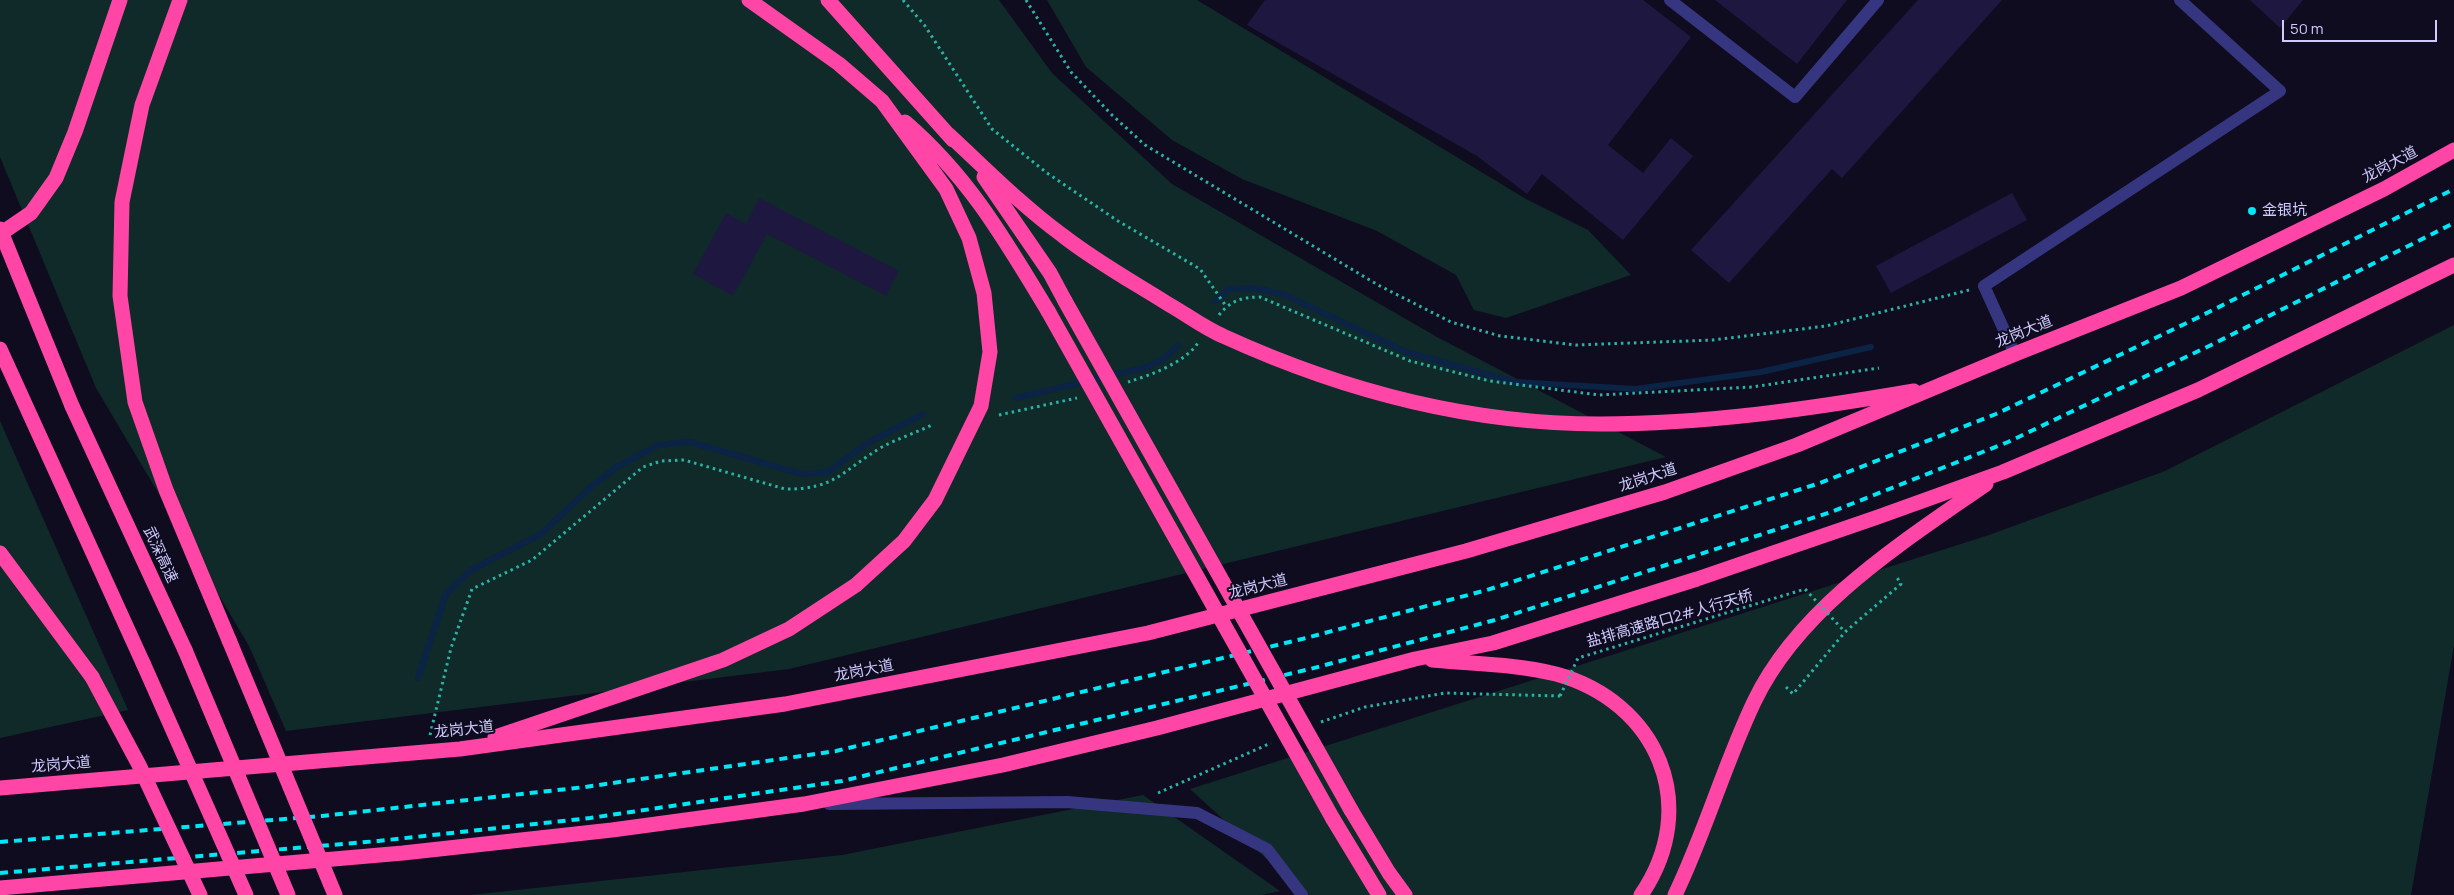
<!DOCTYPE html>
<meta charset="utf-8">
<style>
body{margin:0}
#map{position:relative;width:2454px;height:895px;overflow:hidden;background:#0f0c20;font-family:Manrope,sans-serif}
canvas{display:block}
.scale{position:absolute;left:2282px;top:20px;width:155px;height:22px;box-sizing:border-box;border:2px solid #cfcbff;border-top:0;padding-left:6px;font-size:15px;line-height:18px;white-space:nowrap;color:#cfcbff;-webkit-text-stroke:4px #0f0c20;paint-order:stroke}
</style>
<div id="map">
<canvas width="2454" height="895"></canvas>
<div class="scale">50 m</div>
</div>
<script>
const ctx = document.querySelector('canvas').getContext('2d');
ctx.lineJoin = 'round';
function fill(path, color) {
  ctx.fillStyle = color;
  ctx.fill(path, 'evenodd');
}
function trace(path, color, width, dash) {
  ctx.strokeStyle = color;
  ctx.lineWidth = width;
  ctx.lineCap = dash ? 'butt' : 'round';
  ctx.setLineDash(dash || []);
  ctx.stroke(path);
}
function write(font, color, halo, rows, align = 'center') {
  ctx.font = font + ' Manrope,"Noto Sans SC",sans-serif';
  ctx.lineWidth = 4;
  ctx.setLineDash([]);
  ctx.textBaseline = 'middle';
  ctx.strokeStyle = halo;
  ctx.fillStyle = color;
  for (const [text, x, y, turn = 0] of rows) {
    ctx.save();
    ctx.translate(x, y);
    ctx.rotate((+turn || 0) * Math.PI / 180);
    ctx.textAlign = isNaN(turn) ? turn : align;
    if (halo) ctx.strokeText(text, 0, 0);
    ctx.fillText(text, 0, 0);
    ctx.restore();
  }
}
const green = new Path2D(`
 M0 0H999L1052 73 1172 184 1437 337 1666 457 789 669 286 731 249 646 96 388 0 157Z
 M1047 0H1197L1526 199 1588 230 1631 275 1506 318 1474 310 1456 275 1377 231 1242 179 1172 140 1086 67Z
 M2454 325V645L2411 895H1306L1190 789 1986 536 2165 471Z
 M0 421 128 710 0 738Z
 M1143 795 1280 891 1262 895H470L842 855Z`);
const stream = new Path2D(`
 M1215 301 1229 289 1255 288 1285 295 1406 352 1515 382 1636 389 1761 372 1871 347
 M1016 398 1147 367 1163 359 1178 346
 M418 678 446 594 471 570 541 534 592 486 617 467 658 445 690 442 802 474 828 472 866 444 923 414`);
const building = new Path2D(`
 M1265 0H1643L1691 37 1608 145 1643 173 1671 138 1693 156 1623 240 1542 174 1527 194 1477 156 1247 25Z
 M1715 0H1847L1797 64Z
 M1918 0H2002L1842 178 1832 169 1729 283 1691 250Z
 M2250 0H2303L2280 28Z
 M2012 193 2027 220 1891 293 1876 266Z
 M759 198 899 271 886 296 767 234 733 296 693 274 726 213 746 224Z`);
const path = new Path2D(`
 M903 0 925 26 992 129 1047 173 1118 221 1200 269 1226 306
 M1026 0 1071 72 1112 115 1145 145 1378 285 1451 322 1500 336 1576 345 1713 340 1826 326 1969 290
 M1219 315C1230 301 1242 297 1260 297L1410 361 1490 381 1599 395 1752 387 1879 368
 M1128 382C1151 375 1184 363 1198 343
 M999 415 1077 398
 M1786 687 1793 694 1845 632 1901 584 1896 576
 M1321 722 1365 707 1445 693 1560 696
 M430 735 451 648 472 589 532 560 643 467 661 461 684 460 785 489C835 490 843 470 882 447 897 439 915 433 932 425
 M1158 793 1271 743`);
const minor = new Path2D(`
 M1670 0 1795 97 1878 0
 M2015 354 1984 286 2280 91 2180 0
 M829 804 1067 802 1197 813 1267 849 1302 895`);
const highway = new Path2D(`
 M180 0 142 105 122 202 120 296 135 402 166 490 229 640
 M828 0 953 140
 M905 122C969 177 1005 240 1048 311
 M948 134C985 168 1021 205 1062 235 1095 261 1133 282 1168 304 1186 314 1204 328 1223 336 1341 390 1470 424 1600 424 1706 424 1809 409 1914 391
 M984 177 1050 273 1065 301
 M0 234 31 213 56 178 75 132 120 0
 M0 349 143 663
 M72 406 185 650
 M0 553 92 677
 M1432 660C1473 664 1516 664 1556 674 1658 702 1702 806 1641 895
 M495 737 723 660 789 629 856 585 904 541 935 500 981 406 990 352 984 293 969 238 946 189 882 101 839 64 749 0
 M0 788 460 749 785 704 1148 633 1466 551 1665 492 1797 445 2015 354 2181 288 2384 189 2454 150
 M1351 810 1389 873 1405 895
 M1333 819 1379 895
 M0 888 403 853 612 830 804 804 1003 765 1157 728 1415 659 1493 643 1697 579 1875 518 2003 472 2198 390 2454 265
 M1675 895C1705 833 1724 765 1754 702 1799 607 1903 542 1986 484`);
const rail = new Path2D(`
 M0 842 322 816 585 787 836 751 1302 639 1487 590 1820 483 1996 414 2195 319 2454 189
 M0 873 378 841 590 818 842 781 1310 669 1495 620 1831 512 2008 442 2209 346 2454 223`);
const pathBridge = new Path2D(`
 M1560 696 1578 658 1805 589 1845 632`);
const highwayBridge = new Path2D(`
 M0 229 72 406
 M1065 301 1351 810
 M1048 311 1333 819
 M229 640 335 895
 M185 650 288 895
 M143 663 246 895
 M92 677 139 765 200 895`);
const markers = [
 [2252,211,5,"#00e7f6"]
];
const streetNames = [
 ["龙岗大道",2390,165,-28],
 ["龙岗大道",2024,332,-22],
 ["龙岗大道",1648,478,-18],
 ["武深高速",160,555,65],
 ["龙岗大道",1258,587,-14],
 ["盐排高速路口2#人行天桥",1670,619,-16],
 ["龙岗大道",864,671,-11],
 ["龙岗大道",464,730,-6],
 ["龙岗大道",61,765,-5]
];
const poiNames = [
 ["金银坑",2262,211]
];
fill(green, '#0f2a28');
trace(stream, '#0b2345', 6);
fill(building, '#1e1841');
trace(path, '#2ab4a6', 3, [2.5, 4]);
trace(minor, '#363680', 12);
trace(highway, '#ff46a6', 15);
trace(rail, '#00e7f6', 4, [8, 6]);
trace(pathBridge, '#2ab4a6', 3, [2.5, 4]);
trace(highwayBridge, '#ff46a6', 15);
for (const [x, y, r, color] of markers) {
  const dot = new Path2D();
  dot.arc(x, y, r, 0, 2 * Math.PI);
  ctx.fillStyle = color;
  ctx.fill(dot);
  trace(dot, '#0f0c20', 2);
}
write('15px', '#cfcbff', '#0f0c20', streetNames);
write('15px', '#cfcbff', '#0f0c20', poiNames, 'left');
</script>
